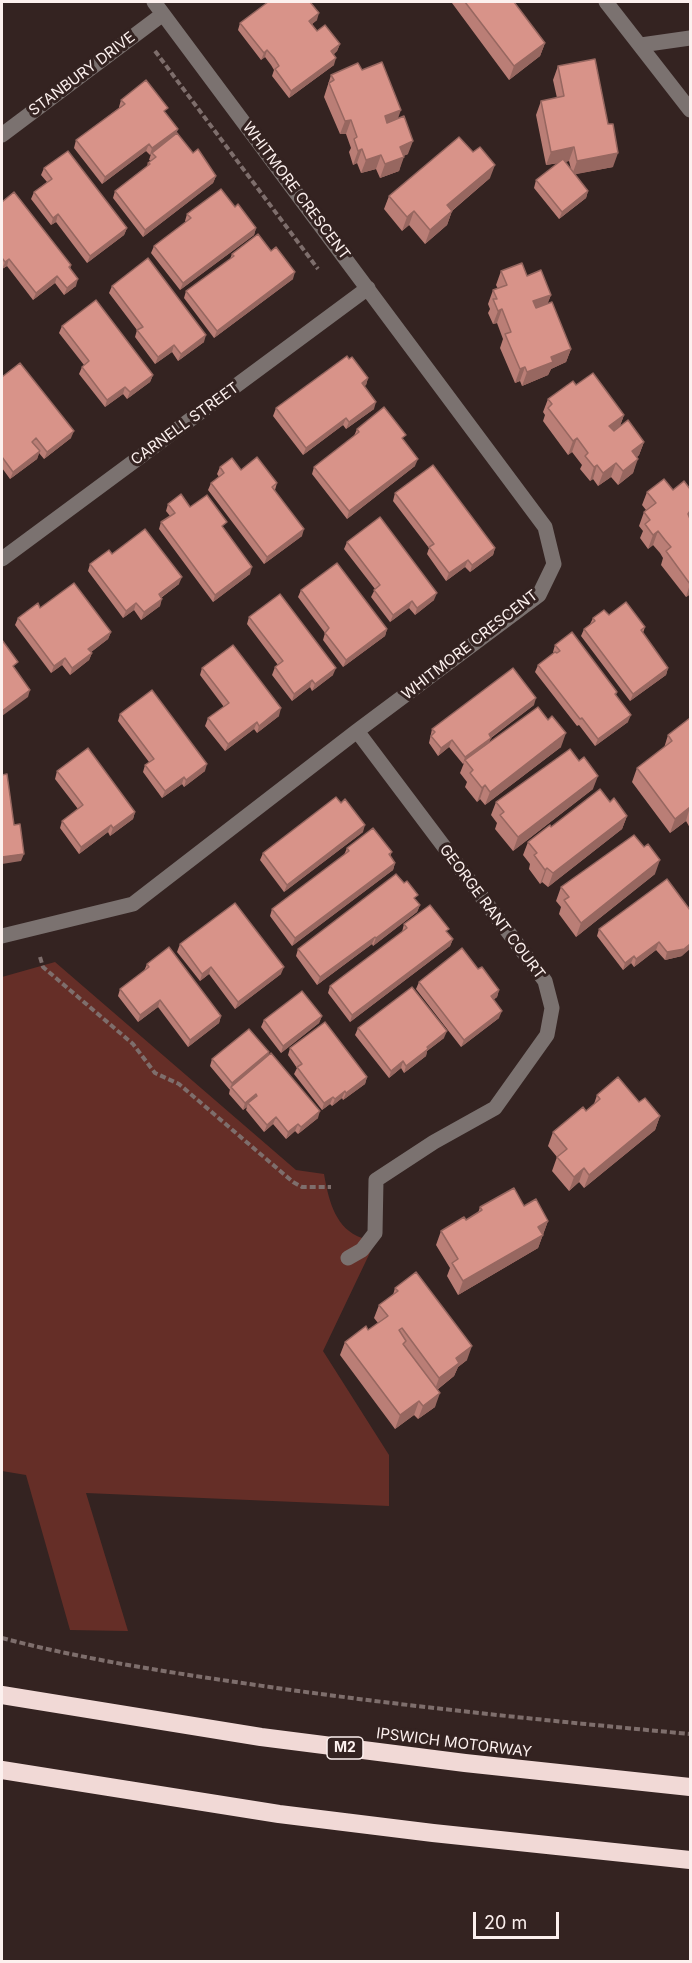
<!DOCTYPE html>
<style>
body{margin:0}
#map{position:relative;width:692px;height:1963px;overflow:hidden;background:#342321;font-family:Inter,sans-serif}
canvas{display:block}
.frame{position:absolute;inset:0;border:3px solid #fcf0ee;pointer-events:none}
.scale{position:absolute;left:473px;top:1912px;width:86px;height:27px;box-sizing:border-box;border:3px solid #fcf0ee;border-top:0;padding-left:8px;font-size:18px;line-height:21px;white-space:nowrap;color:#fcf0ee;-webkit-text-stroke:4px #342321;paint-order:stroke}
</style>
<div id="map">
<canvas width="692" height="1963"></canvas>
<div class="frame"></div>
<div class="scale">20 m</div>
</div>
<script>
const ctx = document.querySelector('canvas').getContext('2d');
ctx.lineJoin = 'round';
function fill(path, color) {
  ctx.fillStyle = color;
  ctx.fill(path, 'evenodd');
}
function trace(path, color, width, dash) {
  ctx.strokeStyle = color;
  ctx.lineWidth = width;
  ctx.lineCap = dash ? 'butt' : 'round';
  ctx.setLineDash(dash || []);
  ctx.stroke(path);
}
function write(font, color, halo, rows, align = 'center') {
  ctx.font = font + ' Inter,sans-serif';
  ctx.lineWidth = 6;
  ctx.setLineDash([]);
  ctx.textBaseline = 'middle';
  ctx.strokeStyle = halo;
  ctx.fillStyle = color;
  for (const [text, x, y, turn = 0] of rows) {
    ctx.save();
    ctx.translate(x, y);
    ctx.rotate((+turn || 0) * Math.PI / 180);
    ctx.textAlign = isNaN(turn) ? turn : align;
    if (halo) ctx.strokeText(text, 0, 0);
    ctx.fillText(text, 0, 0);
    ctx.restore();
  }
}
const green = new Path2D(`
 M55 962 296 1170 324 1174C328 1197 334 1225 357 1236 363 1239 370 1239 376 1240L323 1351 389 1455V1506L86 1493 128 1631 70 1630 26 1475 2 1471V977Z`);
const path = new Path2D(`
 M155 51 318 269
 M40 957 43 967 133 1044 155 1073 179 1084 293 1182 302 1187H331
 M2 1638C90 1661 180 1674 270 1687 410 1707 550 1721 690 1734`);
const minor = new Path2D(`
 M606 2 690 110
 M641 45 690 38
 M2 135 163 14
 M2 559 368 288
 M2 936 133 904 357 731 539 595 554 564 545 527 154 2
 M348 1258 362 1250 375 1233 376 1180 434 1142 495 1108 547 1035 552 1008 545 981 357 731`);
const highway = new Path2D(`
 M2 1695 261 1737 465 1763 690 1787
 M2 1770 279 1814 433 1833 690 1860`);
const wall = new Path2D(`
 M452 2H514L545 43 540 56 509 80 452 3Z
 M317 20 312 24 317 31 340 44 337 51 334 54V65L289 98 272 76 274 70 271 65 265 57 261 60 238 30 240 23Z
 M558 66 613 167 575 174 588 191 586 198 559 219 534 188 536 180 559 163 546 165 536 115 541 101 557 98 553 80ZM569 161 571 169 565 162Z
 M362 70 398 118 408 154 403 156 399 171 380 178 376 169 361 173 357 163 353 165 349 152 351 148 346 134H340L324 97 331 75Z
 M121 100 166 114 178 129 176 134 193 153 216 176 213 183 143 237 113 198 115 191 147 166 148 163 151 161 149 160 151 154 150 155 146 151 102 184 74 148 76 140 119 108V107Z
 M44 168 127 228 124 235 87 263 56 222 51 225 31 199 34 192 47 182 41 175Z
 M490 178 452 211 447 225 425 244 409 225 402 231 384 209 389 196Z
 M2 202 71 265 70 269 76 286 64 295 55 283 33 300 7 266 2 269Z
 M235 207 256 228 254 235 180 290 151 253 154 246 186 222 185 221 187 214Z
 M232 254 293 279 214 338 184 298 186 291 230 259Z
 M501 271 527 276 551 295 547 304 571 349 566 362 551 369 548 375 522 386 520 381 515 383 500 348 503 339 497 323 493 324 488 313 490 309 488 304 493 290 498 289 496 285Z
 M112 286 204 342 178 361 172 352 155 364 135 337 137 330 109 293Z
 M62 326 153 375 150 382 127 399 123 394 105 407 79 374 82 367 84 365 59 333Z
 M349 359 368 378 366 385 364 386 374 409 346 429 343 425 303 455 273 416 276 408Z
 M2 377 71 438 44 459 39 453 37 459 10 479 2 468Z
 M576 385 624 415 620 426 644 442 639 455 637 457 633 473 618 485 611 477 598 486 593 479 590 481 580 469 582 465 572 452 568 455 543 421 545 415 543 412 548 399Z
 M357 429 404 441 415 466 347 519 312 474 314 467 354 436Z
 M220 467 241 470 277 483 275 490 302 536 264 564 208 490 211 483 219 477 217 474Z
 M690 489V598L689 595 686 597 661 565 663 558 660 553 653 545 648 549 640 538 643 531 639 526 644 512 646 510 642 505 647 492Z
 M395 493 495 548 493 555 470 572 465 567 446 581 427 554 429 548 393 501Z
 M168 504 190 507 224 529 250 574 213 602 159 529 161 522 170 516 166 511Z
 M347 542 434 600 415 615 409 608 390 622 371 597 375 589 344 549Z
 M112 554 179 584 161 598 160 606 141 620 134 610 123 618 88 571 90 564Z
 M301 590 387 629 385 636 343 667 323 640 325 633 298 597Z
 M609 615 645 627 643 633 668 668 666 675 630 701 581 636 584 629 590 624 593 618Z
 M249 617 333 675 312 691 310 687 292 701 272 675 275 667 278 665 247 624Z
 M18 618 111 632 108 639 91 652 92 653 89 660 70 675 62 665 51 673 15 625Z
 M555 645 617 692 616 695 628 722 595 746 579 725 577 726 535 672 538 665 554 653 553 652Z
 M202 668 279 716 257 733 254 729 225 751 205 726 208 718 224 707 200 675Z
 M534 705 491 738 489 742 561 747 485 805 480 799 477 802 465 787 467 782 460 773 464 763 463 764 449 747 438 756 429 743 432 729Z
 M120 714 205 771 184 787 182 784 162 798 143 772 145 765 149 762 118 721Z
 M690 718V828L686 821 670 833 632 782 637 768 664 748 668 735Z
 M57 771 135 812 133 819 110 836 108 832 79 854 60 828 62 821 78 809 55 779Z
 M593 789 513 851 495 829 497 823 491 815 496 802Z
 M610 802 627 816 622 829 548 887 542 882 540 884 529 869 530 864 523 855 528 842 551 827Z
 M363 832 284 892 260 860 263 853Z
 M347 848 392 852 390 856 395 863 393 870 292 946 270 916 272 909 344 855Z
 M655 874 576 937 559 914 561 907 556 901 561 887Z
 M667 879 682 956 665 960 656 950 634 967 631 963 623 970 597 936 599 929Z
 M416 901 420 905 417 912 373 946 372 944 317 985 296 956 298 949Z
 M404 924 447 933 453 939 450 946 350 1022 328 993 330 986 402 932Z
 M180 944 281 974 235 1009 209 974 200 981 177 952Z
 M147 964 221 1016 219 1023 188 1047 158 1007 138 1022 118 996 120 989 144 971Z
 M478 969 499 990 497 997 493 1000 499 1018 461 1047 416 989 419 982Z
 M322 1016 319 1023 281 1053 261 1027 264 1020Z
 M358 1028 444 1038 427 1051 426 1056 404 1073 401 1068 389 1078 355 1035Z
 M290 1048 367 1077 365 1084 343 1100 342 1098 332 1106 330 1104 322 1110 294 1074 297 1068 288 1055Z
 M269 1052 268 1056 318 1118 298 1134 295 1131 286 1139 273 1124 264 1132 246 1110 247 1107 243 1110 229 1094 230 1089V1090L210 1066 212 1059Z
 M597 1095 639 1102 660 1116 655 1130 584 1188 579 1182 569 1191 552 1171 557 1157 548 1146 553 1132 586 1111 594 1104Z
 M524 1206 548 1221 538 1248 458 1295 447 1276 450 1268 436 1245 441 1231 466 1220 478 1213 480 1207Z
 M395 1288 467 1360 458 1367 454 1376 437 1390 435 1407 418 1419 414 1415 395 1429 340 1355 345 1342 368 1330 378 1323 374 1318 379 1305 393 1295Z`);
const shadedWall = new Path2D(`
 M319 13 317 20 307 28 309 21Z
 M545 43 540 56 509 80 514 66Z
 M340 44 337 51 328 58 331 51Z
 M267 50 265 57 261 60 264 53Z
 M336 58 334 65 289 98 291 91Z
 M401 110 396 124 380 129 385 116Z
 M351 120 346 134H340L345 121Z
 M178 129 175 136 152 153 150 155 152 148Z
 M413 141 408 154 395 160 400 147Z
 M149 144 146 151 102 184 105 177Z
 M574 147 569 161 546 165 551 152Z
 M362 149 357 163 353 165 358 151Z
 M618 153 613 167 572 175 577 161Z
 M381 155 376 169 361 173 366 160Z
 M404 157 399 171 380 178 385 164Z
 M495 165 490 178 442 219 447 205Z
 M216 176 213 183 143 237 145 230Z
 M588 191 586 198 559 219 562 212Z
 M414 211 409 225 402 231 407 217Z
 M452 211 447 225 425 244 430 230Z
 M58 214 56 222 51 225 53 218Z
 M127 228 124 235 87 263 90 256Z
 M256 228 254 235 180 290 183 283Z
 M9 259 7 266 2 269 5 262Z
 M295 272 293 279 214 338 217 331Z
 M57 276 55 283 33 300 36 293Z
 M78 279 76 286 64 295 67 288Z
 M551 295 546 308 528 315 533 301Z
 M502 309 497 323 493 324 498 311Z
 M206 335 204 342 178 361 181 354Z
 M174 345 172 352 155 364 158 357Z
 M571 349 566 362 551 369 548 375 522 386 527 372 551 357Z
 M525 367 520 381 515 383 520 369Z
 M153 375 150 382 127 399 130 392Z
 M368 378 366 385 359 390 362 383Z
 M125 387 123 394 105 407 107 400Z
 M376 402 374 409 346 429 349 422Z
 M624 415 619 428 604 440 609 426Z
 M346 418 343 425 303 455 306 448Z
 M74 431 71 438 44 459 47 452Z
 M577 438 572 452 568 455 573 441Z
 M644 442 639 455 627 465 632 451Z
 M40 451 37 459 10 479 13 472Z
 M418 459 415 466 347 519 349 511Z
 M638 459 633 473 618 485 623 471Z
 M616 463 611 477 598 486 603 473Z
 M597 465 593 479 590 481 594 467Z
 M304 529 302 536 264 564 267 557Z
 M658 531 653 545 648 549 653 535Z
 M495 548 493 555 470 572 472 565Z
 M468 560 465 567 446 581 449 573Z
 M252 567 250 574 213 602 215 595Z
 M182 577 179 584 156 601 159 594Z
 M690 584V590L689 595 686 597Z
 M437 593 434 600 415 615 417 608Z
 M162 599 160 606 141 620 144 612Z
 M412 601 409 608 390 622 393 615Z
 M136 603 134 610 123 618 126 611Z
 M387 629 385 636 343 667 346 660Z
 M111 632 108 639 86 656 88 649Z
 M92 653 89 660 70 675 72 668Z
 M65 658 62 665 51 673 54 666Z
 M336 668 333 675 312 691 315 684Z
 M668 668 666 675 630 701 633 694Z
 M312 680 310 687 292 701 294 694Z
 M30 690 28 697 2 716V711Z
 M536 698 534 705 486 741 489 734Z
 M281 708 279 716 257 733 259 726Z
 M631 715 628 722 595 746 598 739Z
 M257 722 254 729 225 751 228 744Z
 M566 733 561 747 485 805 490 792Z
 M491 738 488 745 465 760 463 764 465 757Z
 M452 740 449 747 438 756 441 748Z
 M207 764 205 771 184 787 186 780Z
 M598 776 593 789 513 851 518 837Z
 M184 777 182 784 162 798 165 791Z
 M485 785 480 799 477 802 482 788Z
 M690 807 686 821 670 833 675 819Z
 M135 812 133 819 110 836 113 828Z
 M627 816 622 829 548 887 553 873Z
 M111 825 108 832 79 854 81 847Z
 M365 825 363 832 284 892 287 885Z
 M24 854 21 861 2 864V857Z
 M660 860 655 874 576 937 581 923Z
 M395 863 393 870 292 946 295 938Z
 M547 868 542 882 540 884 545 870Z
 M420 905 417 912 373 946 376 938Z
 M375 937 372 944 317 985 320 977Z
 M453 939 450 946 350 1022 352 1015Z
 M659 942 656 950 634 967 636 959Z
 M690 944V949L682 956 665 960 667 952Z
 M634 956 631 963 623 970 625 963Z
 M211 967 209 974 200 981 202 974Z
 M284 967 281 974 235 1009 238 1002Z
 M499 990 497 997 488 1004 491 996Z
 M160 1000 158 1007 138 1022 140 1015Z
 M502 1011 499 1018 461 1047 464 1040Z
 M221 1016 219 1023 188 1047 190 1040Z
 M322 1016 319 1023 281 1053 283 1046Z
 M447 1031 444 1038 427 1051 426 1056 404 1073 406 1066 427 1047Z
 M269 1052 267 1060 231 1087 230 1090 232 1083Z
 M403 1061 401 1068 389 1078 391 1071Z
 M367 1077 365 1084 343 1100 346 1093Z
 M345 1091 342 1098 332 1106 335 1099Z
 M256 1094 254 1101 248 1103 247 1107 243 1110 245 1103Z
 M333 1097 330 1104 322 1110 324 1103Z
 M320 1111 318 1118 298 1134 301 1127Z
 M660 1116 655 1130 584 1188 589 1175Z
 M276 1117 273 1124 264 1132 267 1125Z
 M298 1124 295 1131 286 1139 288 1132Z
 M584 1168 579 1182 569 1191 574 1177Z
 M548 1221 538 1248 458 1295 463 1281 538 1227Z
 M472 1346 467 1360 458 1367 454 1376 434 1392 439 1378 456 1358Z
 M440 1393 435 1407 418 1419 423 1406Z
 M419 1401 414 1415 395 1429 400 1415Z`);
const building = new Path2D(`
 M268 2H310L319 13 309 21 317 31 325 25 340 44 331 51 336 58 291 91 275 69 279 66 274 58 267 50 264 53 240 23Z
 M465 2H514L545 43 514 66Z
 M595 59 608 124H613L618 153 577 161 574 147 551 152 541 101 564 96 558 66Z
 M382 62 401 110 385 116 387 123 404 116 413 141 400 147 404 157 385 164 381 155 366 160 362 149 358 151 354 139 357 137 351 120 345 121 329 83 334 80 331 75 358 63 362 70Z
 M146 80 168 108 164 111 178 129 152 148 149 144 105 177 76 140 125 104 121 100Z
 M177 133 193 153 198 149 216 176 145 230 115 191 150 164 148 163 156 157 152 153Z
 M459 137 473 152 480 147 495 165 447 205 452 211 430 230 414 211 407 217 389 196Z
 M68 151 127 228 90 256 58 214 53 218 34 192 52 179 44 168Z
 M563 159 588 191 562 212 536 180Z
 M221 189 235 207 238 204 256 228 183 283 154 246 191 218 187 214Z
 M14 192 71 265 69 267 78 279 67 288 57 276 36 293 9 259 5 262 2 258V202Z
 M258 234 271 251 276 247 295 272 217 331 186 291 234 256 232 254Z
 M148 258 206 335 181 354 174 345 158 357 137 330 143 327 112 286Z
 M522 263 527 276 541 270 551 295 533 301 536 308 552 302 571 349 551 357 553 362 527 372 525 367 520 369 505 334 511 332 502 309 498 311 493 299H497L493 290 507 285 501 271Z
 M96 300 153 375 130 392 125 387 107 400 82 367 89 361 62 326Z
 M347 356 349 359 352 357 368 378 362 383 376 402 349 422 346 418 306 448 276 408Z
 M20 363 74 431 47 452 36 438 32 442 40 451 13 472 2 457V377Z
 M593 373 624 415 609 426 614 431 628 420 644 442 632 451 638 459 623 471 616 463 603 473 597 465 594 467 585 456 588 453 577 438 573 441 548 408 552 404 548 399 573 381 576 385Z
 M384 407 406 435 402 438 418 459 349 511 314 467 359 432 357 429Z
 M257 457 277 483 272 487 304 529 267 557 211 483 224 473 220 467 232 458 241 470Z
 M433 465 495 548 472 565 468 560 449 573 429 547 434 544 395 493Z
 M664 479 673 490 684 481 690 489V511L688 514 690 519V584L666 551 671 547 665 540 658 531 653 535 645 524 650 520 644 512 656 503 647 492Z
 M181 494 190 507 207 495 227 522 222 526 252 567 215 595 161 522 175 513 168 504Z
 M380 517 437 593 417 608 412 601 393 615 374 590 380 585 347 542Z
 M145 529 182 577 159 594 162 599 144 612 136 603 126 611 90 564 109 550 112 554Z
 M337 563 387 629 346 660 325 633 329 628 301 590Z
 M74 583 111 632 88 649 92 653 72 668 65 658 54 666 18 618 38 603 40 608Z
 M280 594 336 668 315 684 312 680 294 694 275 667 283 661 249 617Z
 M626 602 645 627 641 630 668 668 633 694 584 629 595 621 593 618 604 610 609 615Z
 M572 632 617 692 615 694 631 715 598 739 582 718 580 719 538 665 555 652 557 653 560 651 555 645Z
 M2 640 18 662 13 666 30 690 2 711Z
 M233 645 281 708 259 726 257 722 228 744 208 718 229 703 202 668Z
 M513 668 536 698 489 734 491 738 465 757 452 740 441 748 431 736 435 732 432 729Z
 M152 690 207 764 186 780 184 777 165 791 145 765 154 759 120 714Z
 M538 707 548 720 552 716 566 733 490 792 485 785 482 788 470 773 473 770 465 760Z
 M690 718V807L675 819 637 768 672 741 668 735Z
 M88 748 135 812 113 828 111 825 81 847 62 821 83 805 57 771Z
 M570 749 579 761 584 757 598 776 518 837 500 815 504 812 496 802Z
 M7 774 14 825 20 824 24 854 2 857V775Z
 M600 789 610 802 614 798 627 816 553 873 547 868 545 870 534 855 537 853 528 842 550 825 551 827Z
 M336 797 341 803 345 799 365 825 287 885 263 853Z
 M373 828 392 852 389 854 395 863 295 938 272 909 349 851 347 848Z
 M634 835 644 847 648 844 660 860 581 923 564 900 569 897 561 887Z
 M396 874 404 883 407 881 418 895 414 898 420 905 376 938 375 937 320 977 298 949Z
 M667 879 690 910V944L684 949 667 952 659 942 636 959 634 956 625 963 599 929Z
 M235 903 284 967 238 1002 211 967 202 974 180 944Z
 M430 905 449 929 446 931 453 939 352 1015 330 986 407 928 404 924Z
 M169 947 221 1016 190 1040 160 1000 140 1015 120 989 149 967 147 964Z
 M462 948 478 969 482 967 499 990 491 996 502 1011 464 1040 419 982Z
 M412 987 447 1031 427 1047 428 1049 406 1066 403 1061 391 1071 358 1028Z
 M302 991 322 1016 283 1046 264 1020Z
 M325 1022 367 1077 346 1093 345 1091 335 1099 333 1097 324 1103 297 1067 302 1064 290 1048Z
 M249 1029 269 1052 232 1083 212 1059Z
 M271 1053 320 1111 301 1127 298 1124 288 1132 276 1117 267 1125 248 1103 257 1096 256 1094 245 1103 231 1087Z
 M618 1077 639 1102 645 1098 660 1116 589 1175 584 1168 574 1177 557 1157 567 1149 553 1132 583 1107 586 1111 600 1099 597 1095Z
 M514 1188 524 1206 536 1199 548 1221 538 1227 543 1235 463 1281 452 1263 458 1259 441 1231 464 1217 466 1220 482 1210 480 1207Z
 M416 1272 472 1346 456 1358 459 1363 439 1378 402 1328 399 1330 406 1341 403 1344 440 1393 423 1406 419 1401 400 1415 345 1342 366 1326 368 1330 388 1316 379 1305 398 1291 395 1288Z`);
const shields = [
 [345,1748,36]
];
const shieldNames = [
 ["M2",345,1748]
];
const streetNames = [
 ["STANBURY DRIVE",82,74,-37],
 ["WHITMORE CRESCENT",296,191,53],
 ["CARNELL STREET",185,424,-36],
 ["WHITMORE CRESCENT",470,645,-38],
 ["GEORGE RANT COURT",492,912,53],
 ["IPSWICH MOTORWAY",454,1743,7]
];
fill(green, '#652e27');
trace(path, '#7e6e6c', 4, [6, 3]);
trace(minor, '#7b7270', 15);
trace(highway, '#f1d9d6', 18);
fill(wall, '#ba7e76');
fill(shadedWall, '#976760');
fill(building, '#d89389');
trace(building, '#976760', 1.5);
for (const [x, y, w] of shields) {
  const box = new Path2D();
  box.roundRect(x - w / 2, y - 11, w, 22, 4.5);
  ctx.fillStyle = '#342321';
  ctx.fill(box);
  trace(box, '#fcf0ee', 1.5);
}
write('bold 14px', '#fcf0ee', null, shieldNames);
write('15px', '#fcf0ee', '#342321', streetNames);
</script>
